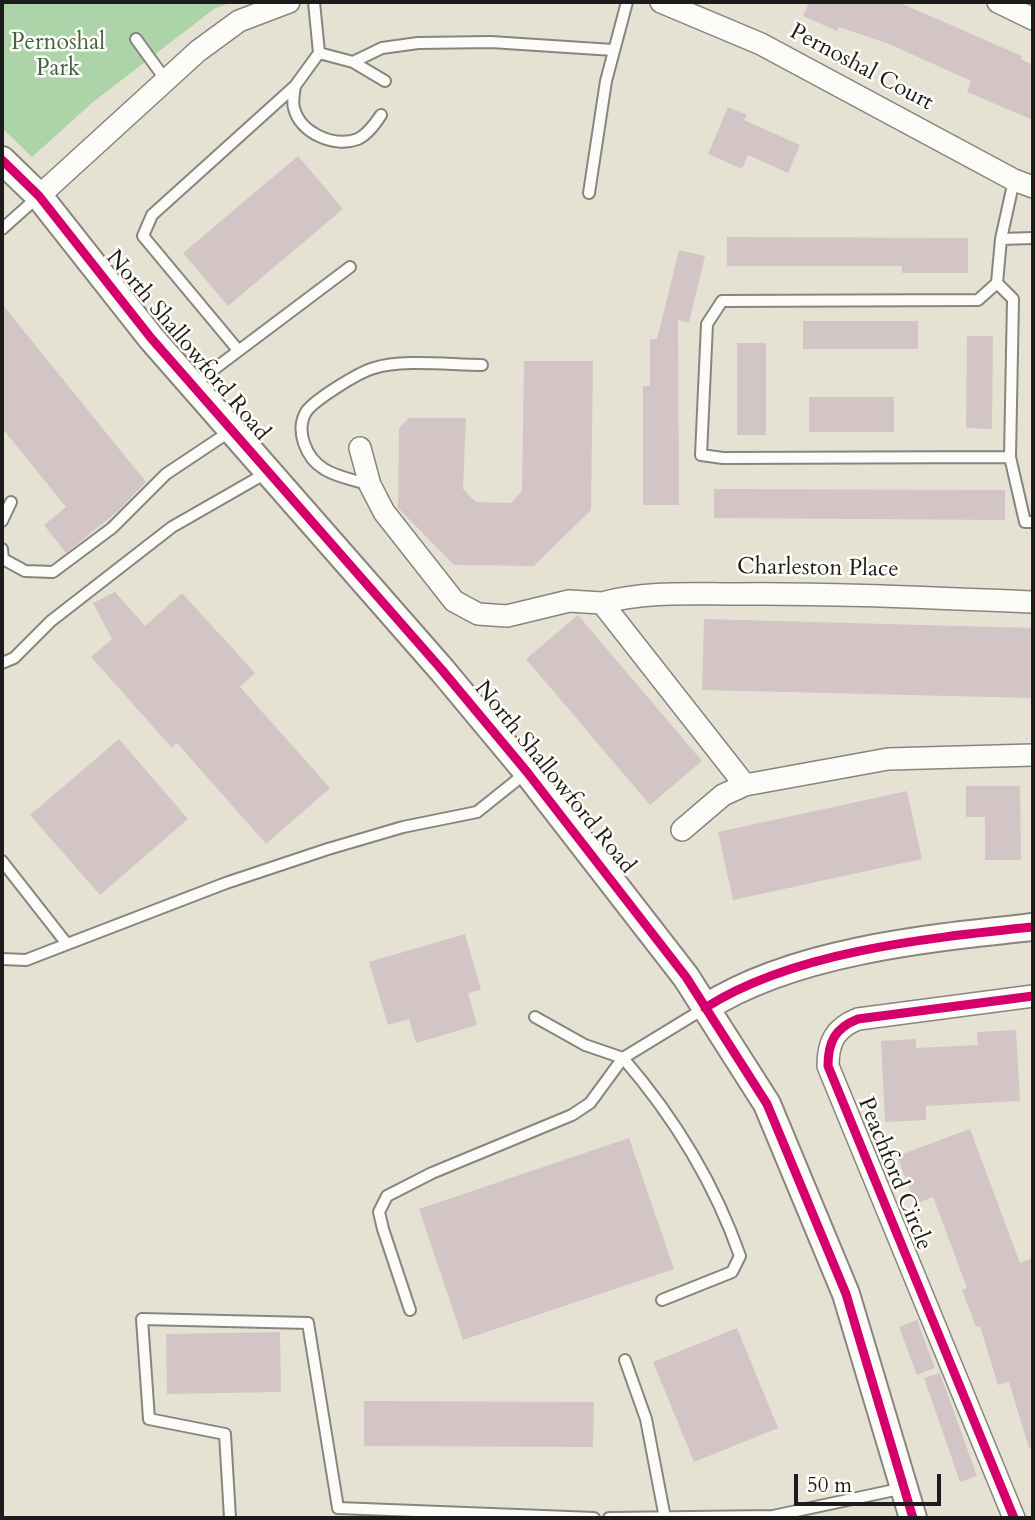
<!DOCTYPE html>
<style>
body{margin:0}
#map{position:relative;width:1035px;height:1520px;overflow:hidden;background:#e6e2d3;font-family:Cardo,serif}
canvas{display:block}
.frame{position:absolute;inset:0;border:4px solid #1c1c1c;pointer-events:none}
.scale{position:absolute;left:794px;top:1474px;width:147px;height:32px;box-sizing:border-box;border:4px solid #1c1c1c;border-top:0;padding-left:9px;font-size:21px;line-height:24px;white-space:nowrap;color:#1c1c1c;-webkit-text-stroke:5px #fdfcf7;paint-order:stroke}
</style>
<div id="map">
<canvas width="1035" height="1520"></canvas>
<div class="frame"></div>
<div class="scale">50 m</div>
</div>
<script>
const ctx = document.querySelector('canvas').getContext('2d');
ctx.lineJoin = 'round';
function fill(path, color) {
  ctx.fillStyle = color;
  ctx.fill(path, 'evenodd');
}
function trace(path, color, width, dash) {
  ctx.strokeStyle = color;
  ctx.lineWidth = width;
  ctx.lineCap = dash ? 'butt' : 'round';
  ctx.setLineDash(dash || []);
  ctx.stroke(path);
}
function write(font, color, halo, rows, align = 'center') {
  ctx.font = font + ' Cardo,serif';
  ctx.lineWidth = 5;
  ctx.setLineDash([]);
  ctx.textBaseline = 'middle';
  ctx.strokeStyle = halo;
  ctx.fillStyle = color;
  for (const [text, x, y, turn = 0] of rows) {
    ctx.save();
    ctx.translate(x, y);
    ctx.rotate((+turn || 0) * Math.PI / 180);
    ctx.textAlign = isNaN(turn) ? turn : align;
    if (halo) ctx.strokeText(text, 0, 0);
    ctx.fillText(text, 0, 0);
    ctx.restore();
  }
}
const green = new Path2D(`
 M2 2H232L214 9 93 102 32 157 2 128Z`);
const building = new Path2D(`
 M809 2H898L1022 56 1021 59 1033 65V120L967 92 971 81 889 44 839 27 837 31 803 16Z
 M728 107 747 115 744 120 800 145 788 173 748 155 742 169 708 154Z
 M298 156 343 209 228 306 183 253Z
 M727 237 968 238V273H902V266H727Z
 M679 250 705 256 689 323 678 320 679 505H643V386H650V339H657Z
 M2 304 146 482 118 511 66 553 44 525 66 507 2 428Z
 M803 321H918V349H803Z
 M967 336H993L992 429 966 428Z
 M737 343H766V435H737Z
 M524 361H593L591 510 534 566 454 565 398 508 399 428 409 418H466L463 489 476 502 511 503 522 491Z
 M809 397H894V432H809Z
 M714 489 1005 490V520L714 518Z
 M115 592 145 626 182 593 255 673 240 687 330 788 266 844 177 743 172 748 91 657 112 639 93 603Z
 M578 615 702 761 650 805 526 659Z
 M704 619 1033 628V698L702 690Z
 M119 739 188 819 100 895 30 815Z
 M966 786H1020L1021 860H985V817H966Z
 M907 791 922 859 733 900 718 832Z
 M465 934 481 990 468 993 477 1025 416 1043 409 1019 388 1025 369 962Z
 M1016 1030 1020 1101 926 1106V1120L885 1122 881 1041 916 1039V1048L978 1045 977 1032Z
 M970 1129 1020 1263 1033 1258V1447L1029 1448 1009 1382 998 1385 980 1326 976 1327 962 1290 967 1288 933 1197 915 1204 897 1156Z
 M629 1138 674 1269 463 1340 419 1209Z
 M917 1320 935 1368 917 1375 899 1327Z
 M737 1328 778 1428 694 1462 653 1362Z
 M280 1332 281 1392 167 1394 166 1334Z
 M940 1373 977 1476 960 1482 924 1378Z
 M364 1401 594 1402 593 1447 364 1446Z`);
const service = new Path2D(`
 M314 2 319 53 353 62 382 48 418 43 491 42 613 50
 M136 39 165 79
 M353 62 385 81
 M295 86C294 93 292 101 294 108 300 133 334 148 358 139 368 134 375 124 381 115
 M589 193 606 81 627 2
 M2 229 39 196
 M1001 239 1033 238
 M997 283 1013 299 1010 457 1025 522H1033
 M238 350 143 236 152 215 295 86 319 53
 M193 385 350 267
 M1010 457 723 458 701 455 707 324 722 301 978 300 997 283 1001 239 1014 180
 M370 485C355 480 336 477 324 469 306 458 295 431 306 412 314 400 359 372 374 368 403 359 450 365 482 365
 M2 521 11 502
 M2 549 3 559 25 571 53 572 112 528 166 474 232 430
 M2 663 14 658 51 621 172 527 268 472
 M2 861 67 944
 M2 959 26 960 226 883 328 849 403 827 477 812 527 772
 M535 1017 585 1045 623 1058 705 1008
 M410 1310 383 1229 379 1212 387 1196 432 1173 572 1115 590 1103 623 1058C674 1117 714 1182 740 1256L732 1272 662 1300
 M625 1360 646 1419 665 1518
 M230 1518 225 1434 149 1419 142 1319 308 1323 338 1508 594 1518
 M609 1518 773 1516 904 1488`);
const minor = new Path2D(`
 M661 2 761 44 1014 180 1033 187
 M998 2 1033 19
 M39 196 198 51 239 21 289 2
 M360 448 370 485 384 512 454 601 478 614 507 616 569 601 602 603 745 785
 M602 603C645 591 691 594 735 594 834 593 934 598 1033 602
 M682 830 723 795 745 785 888 759 1033 755
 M1014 1518 828 1066C828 1042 835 1028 858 1019L1033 996`);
const tertiary = new Path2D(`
 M2 160 39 196 151 338 442 670 527 772 686 977 767 1104 846 1294 913 1518
 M705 1008C794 951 929 938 1033 927`);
const cycleway = new Path2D(`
 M2 160 39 196 151 338 442 670 527 772 686 977 767 1104 846 1294 913 1518
 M705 1008C794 951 929 938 1033 927
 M1014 1518 828 1066C828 1042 835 1028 858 1019L1033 996`);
const parkNames = [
 ["Pernoshal",58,44],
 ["Park",58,70]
];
const streetNames = [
 ["Pernoshal Court",861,68,28],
 ["North Shallowford Road",187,346,50],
 ["Charleston Place",818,569,1],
 ["North Shallowford Road",554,778,51],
 ["Peachford Circle",894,1174,68]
];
fill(green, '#acd4a8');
fill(building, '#d3c5c6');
trace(service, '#87857e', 14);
trace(minor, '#87857e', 24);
trace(tertiary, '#87857e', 30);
trace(service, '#fbfbf8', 10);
trace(minor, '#fbfbf8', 21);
trace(tertiary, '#fbfbf8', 26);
trace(cycleway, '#d6006c', 9);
write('23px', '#436146', '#fdfcf7', parkNames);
write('23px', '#1c1c1c', '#fdfcf7', streetNames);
</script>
